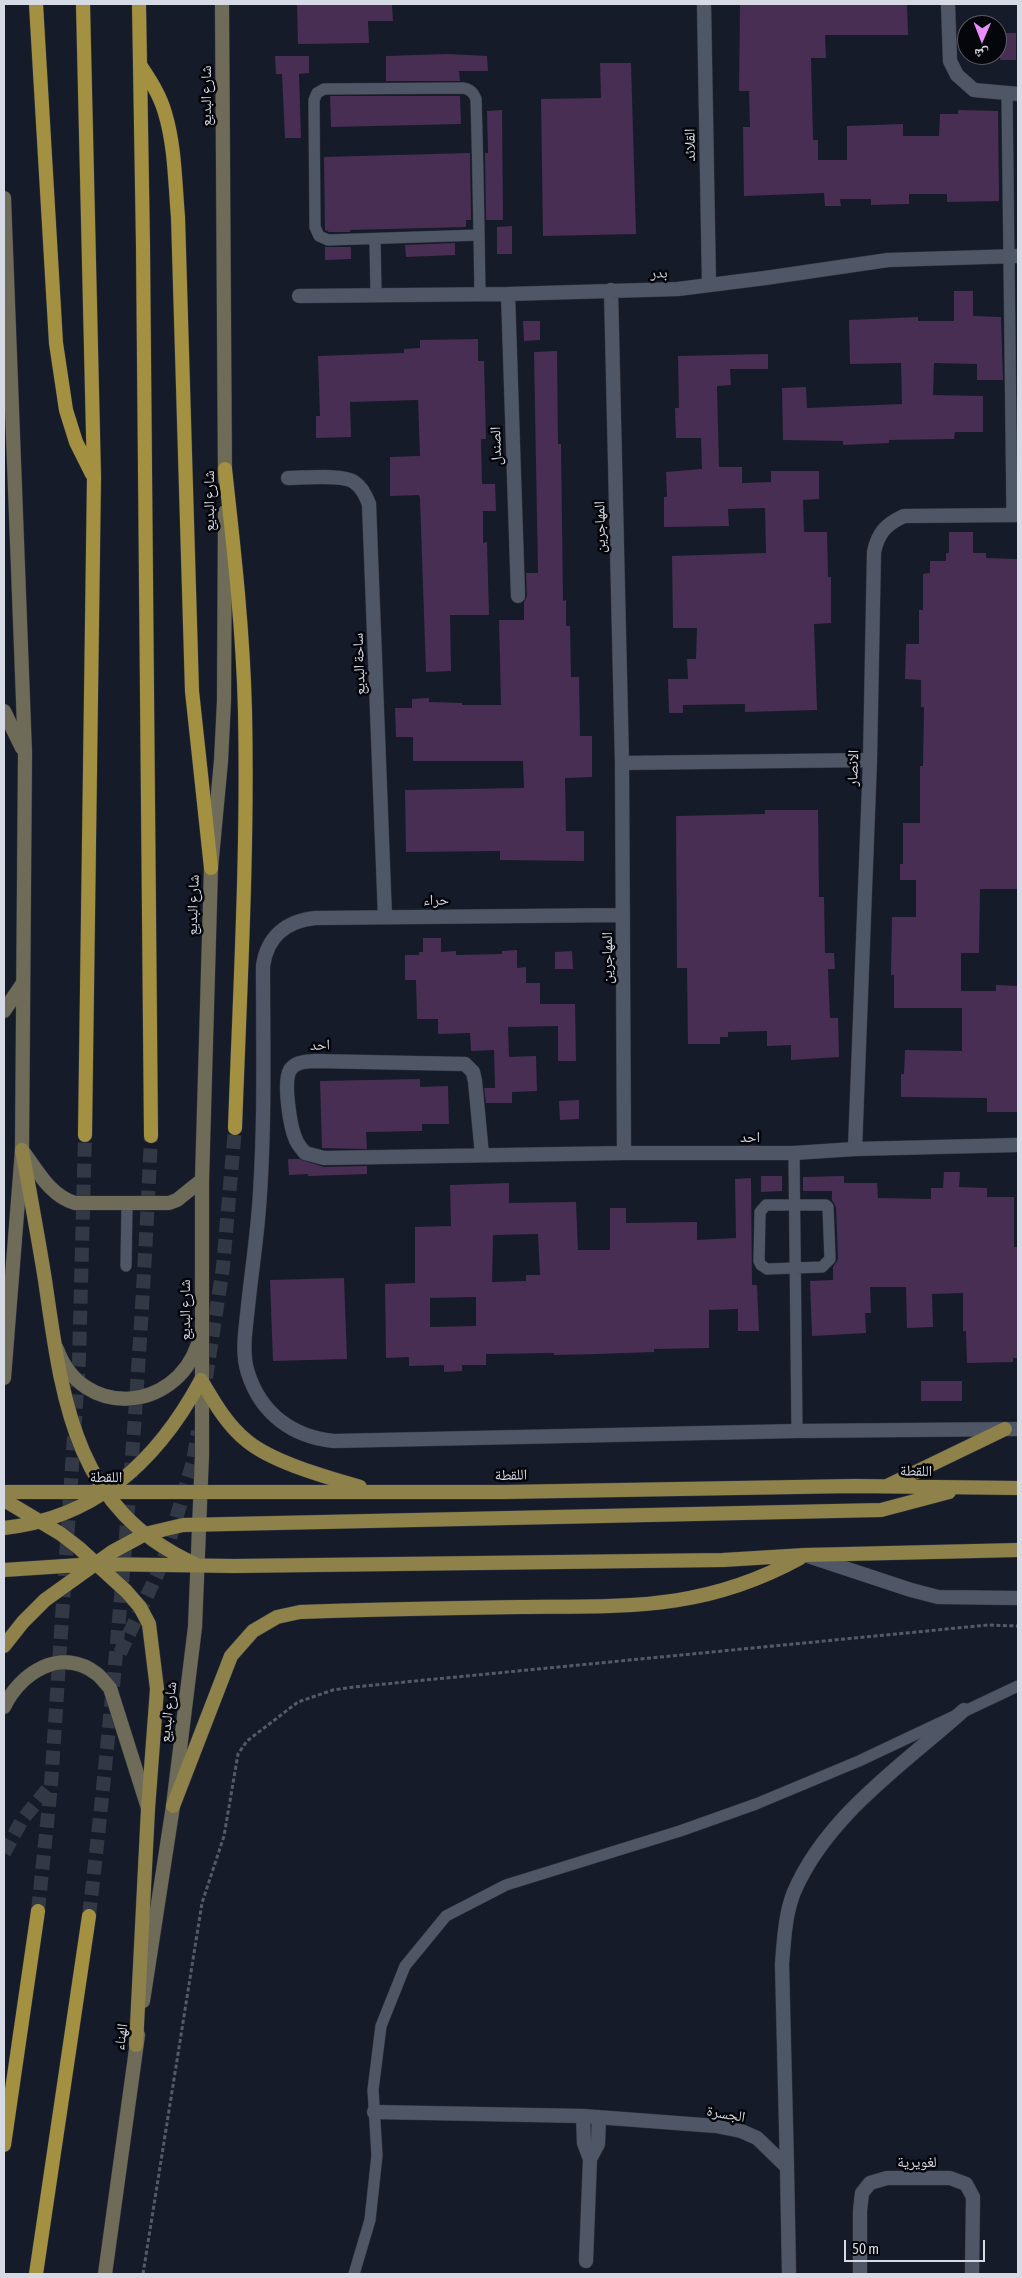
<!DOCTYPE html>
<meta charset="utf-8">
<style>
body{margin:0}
#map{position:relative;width:1022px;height:2278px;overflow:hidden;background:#161b29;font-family:"Asap Condensed","Noto Naskh Arabic",sans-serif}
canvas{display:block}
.frame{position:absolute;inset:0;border:5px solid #d6dae4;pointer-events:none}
.north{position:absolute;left:957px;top:15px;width:50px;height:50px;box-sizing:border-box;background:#05060b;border:1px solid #595b62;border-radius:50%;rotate:181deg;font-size:14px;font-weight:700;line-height:20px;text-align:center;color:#d6dae4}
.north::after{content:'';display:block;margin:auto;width:18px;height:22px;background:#ea8dfc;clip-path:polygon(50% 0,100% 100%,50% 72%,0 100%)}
.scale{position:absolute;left:844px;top:2240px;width:141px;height:22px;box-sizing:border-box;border:2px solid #d6dae4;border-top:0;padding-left:6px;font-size:15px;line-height:18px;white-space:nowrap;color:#d6dae4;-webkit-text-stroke:4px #05060b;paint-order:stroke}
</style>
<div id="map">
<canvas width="1022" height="2278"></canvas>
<div class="frame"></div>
<div class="north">ش</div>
<div class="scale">50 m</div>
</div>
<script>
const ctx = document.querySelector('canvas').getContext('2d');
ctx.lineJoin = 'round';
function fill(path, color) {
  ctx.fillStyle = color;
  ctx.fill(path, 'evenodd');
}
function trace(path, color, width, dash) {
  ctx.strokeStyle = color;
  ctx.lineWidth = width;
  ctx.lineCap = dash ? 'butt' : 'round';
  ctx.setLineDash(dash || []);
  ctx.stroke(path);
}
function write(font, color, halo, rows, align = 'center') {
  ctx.font = font + ' "Asap Condensed","Noto Naskh Arabic",sans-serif';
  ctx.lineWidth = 5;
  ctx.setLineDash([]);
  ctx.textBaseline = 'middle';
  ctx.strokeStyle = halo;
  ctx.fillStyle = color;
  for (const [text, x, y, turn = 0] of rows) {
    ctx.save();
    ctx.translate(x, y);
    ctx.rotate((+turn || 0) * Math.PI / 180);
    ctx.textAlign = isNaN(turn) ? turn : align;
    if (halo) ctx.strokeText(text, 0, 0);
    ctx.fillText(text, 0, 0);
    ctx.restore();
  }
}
const building = new Path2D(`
 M297 4 392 5 393 21H368L369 43 298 44Z
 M740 4H907L908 35H825L826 58H811L813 140H818V160H847V126L903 124V136H939L940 114H958V110L998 111 999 201 947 202V194H909V204L871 205V199H840L841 206H825L824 193 744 196 743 127H750L749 91H739Z
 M1001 33H1016V60H1000Z
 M448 54 487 56 488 71H459L460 81H386V56Z
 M275 56H309V73L299 74 301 138H285L282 74H276Z
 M600 63H631L636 234 543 236 541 99 601 98Z
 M330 96H460L461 124 331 127Z
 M502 110 503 220H486L485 153H488L487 111Z
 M470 153 471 220H466V227L350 230V232H329L325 230 324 157Z
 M512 226V254H497V227Z
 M455 243V255L406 257 405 245Z
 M325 247H351V259L325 260Z
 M954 291H973V316L1001 317 1003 380H977V364L934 363 933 395 983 396V432H955L954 439 889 440V443L843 445V441L783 440 782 388 806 387 807 408 902 404 901 363 850 364 849 320 918 317V321H954Z
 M523 321H540V340L524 341Z
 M478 339V361H484L486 439H481L482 484H495L496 511H483V543L487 542 489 615H450L451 671 426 672 420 499 419 495 390 496V457L420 456 418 400 350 402 351 437 316 438V416H320L318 356 404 353V349L420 348V340Z
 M557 351 558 444H561L563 601 566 600V626H570L571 677H579L580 736H592V777L565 778 566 831H584V861L500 860V851L406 852 405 790 524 788 523 761H413V737H396L395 708H412V699L429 698V702L462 703V705H501L499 620H524V602L527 596 526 573H538L534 352Z
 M768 354V369H730L731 385 717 386 719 467H742V483L771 482V471H819V499L803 500 804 532H827L828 577H831V623L814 624 817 710 745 712V704L683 705V713H669L668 679H688L687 659H696L697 628H673L672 556 766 553 765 508 728 509 729 526 664 527V497H667L666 472 702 469 701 438H676L675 408H679L678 356Z
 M949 532H973V553H986V558L1018 559V889H980L979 953H961V991H996V985L1018 986V1112H987V1098L901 1097V1074H904L905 1050 962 1051V1008H894V975H891L892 917H916V880H900V864H903V823H920V766H923L924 707H921V680L905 679 906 644H919V610H923V574L930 573V561H946V553H949Z
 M765 810H818L819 897H824L825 953H834L835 969H828L830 1018H838L839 1057 791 1060V1045L767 1046V1031L728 1032V1037H720V1044H688L687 968H677L676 816 765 814Z
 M423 938H441V952L456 951V955L502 954V951L517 950V968L526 967V983H540V1004H575L576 1061H558V1026L508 1027 509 1057 536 1056 537 1091 512 1092V1103H486L484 1088H495L494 1050 471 1051 470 1033 438 1034V1019H417L416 980H405V955H419V952H423Z
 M572 951 573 969H555V952Z
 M420 1079V1087L448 1086 449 1124H422V1131L366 1132 367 1149 322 1148 320 1081Z
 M579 1100V1119L560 1120 559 1101Z
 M288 1159H299L324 1167 367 1166V1174L308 1176V1174L289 1175Z
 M944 1172H960L959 1187 987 1188V1197H1014V1247H1018V1358H1013V1362L967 1363 966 1331H963V1293L932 1294 933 1327 907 1328 906 1287H870L871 1313H865L866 1333 812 1336 810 1281 833 1280V1267L838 1259 836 1207 832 1200V1191H803V1177L844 1176V1183H877L878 1198 931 1199V1188H943Z
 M761 1176H782V1191L761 1192Z
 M751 1178 752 1285H757L759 1331H738V1309L709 1310V1348L654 1349V1352L597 1354 554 1355V1353L486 1354V1365H462V1371L444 1372V1365L409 1366V1357L386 1358 385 1284 415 1283V1227L451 1226 450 1185 509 1183V1203L576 1202 578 1250H610V1208H626V1223L697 1222V1240L736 1238 735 1179ZM538 1234 540 1275H526V1281L492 1282 493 1235ZM476 1297V1326L430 1327V1298Z
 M344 1278 347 1359 273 1361 270 1280Z
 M921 1381H962V1401H921Z`);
const trunkTunnel = new Path2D(`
 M206 1378 223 1267 235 1128
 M120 1653 163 1562 193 1462 198 1431
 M4 1853 22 1820 51 1785
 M38 1911 51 1785 79 1360 85 1135
 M89 1916C119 1656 139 1397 151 1136`);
const path = new Path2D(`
 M143 2274 202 1903 224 1836 238 1754 247 1741 298 1702 333 1690 354 1687 988 1625 1018 1626`);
const service = new Path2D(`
 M1007 93 1012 515
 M479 235 328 240 319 236 315 227 314 100 317 93 324 89 463 88C470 89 474 93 476 99 478 164 479 229 480 295
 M375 239 376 295
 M794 1153 797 1431
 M766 1205H826L828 1207 830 1259 822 1267 767 1269 761 1265 759 1261 760 1215V1212Z
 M126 1266 127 1204
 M354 2274 370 2220 377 2155 373 2090 381 2026 405 1966 446 1916 506 1885 680 1831 756 1804 859 1761 1018 1686`);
const minor = new Path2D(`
 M704 4 709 285
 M948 4 950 61 957 75 974 90 1018 94
 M611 290 622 763 624 1153
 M508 294 518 596
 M299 296 508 294 678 289 765 278 888 260 1018 256
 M288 478C303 478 343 474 354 482 362 487 366 496 369 504L385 917
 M622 763 870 760
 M623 915 315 918C286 921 267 937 263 966 263 1042 265 1118 260 1193 258 1231 252 1268 248 1306 246 1328 241 1352 248 1373 261 1414 293 1437 334 1441L797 1431 1018 1429
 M855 1149 870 760 874 552C878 533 886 524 904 516L1018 515
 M482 1155 475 1081 473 1072 465 1064 315 1061C306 1062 296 1061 290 1070 283 1082 290 1127 296 1140 298 1145 302 1149 305 1153L324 1158 624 1153H794L855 1149 1018 1145
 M808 1556 911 1590 938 1597 1018 1598
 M374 2112 583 2116 716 2126 741 2131 757 2138 787 2167 789 2274
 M583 2116 584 2143 590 2159 586 2261
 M590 2159 598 2144 599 2117
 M787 2167 782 1964C784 1941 785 1914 794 1892 827 1815 904 1764 964 1710
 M860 2274V2211L862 2193 870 2183 887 2178H950L966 2184 973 2197 972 2274`);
const secondary = new Path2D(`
 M222 4 225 480
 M4 198 25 753 22 1150 4 1378
 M4 711 22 748
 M4 1011 23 983
 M22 1150C37 1170 50 1196 75 1203H169L177 1200 202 1180
 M57 1349C82 1419 175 1413 198 1344
 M4 1707C20 1673 61 1646 97 1674 102 1678 106 1684 110 1688L148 1808
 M143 2001 173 1806 195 1627 202 1455V1180L211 868 221 761 224 701 225 512
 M105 2274 138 2035`);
const primary = new Path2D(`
 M22 1150C30 1193 38 1237 45 1280 62 1397 73 1508 193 1563
 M201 1380C214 1402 227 1425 247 1441 274 1463 327 1477 360 1487
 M889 1485 1005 1429
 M4 1492H504L854 1486 1018 1488
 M4 1500 61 1534 79 1548 126 1591 140 1607 149 1624 157 1689 148 1809 136 2045
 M4 1528C97 1518 158 1460 201 1380
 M4 1570 95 1564 234 1566 723 1560 805 1555 1018 1550
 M4 1646 23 1622 45 1600 112 1552 145 1534 183 1525 881 1510 949 1492
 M173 1806 231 1656 253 1631 277 1617 300 1612 329 1611C393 1609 456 1608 520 1607 627 1606 703 1611 800 1558`);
const trunk = new Path2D(`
 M36 4 56 343 66 410 76 442 92 474
 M83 4 94 477 85 1135
 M139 4 143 246 151 1136
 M140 65C150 80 160 95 165 113 175 146 175 183 178 217L192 691 211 868
 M225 469C234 550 243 630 245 711 248 850 240 989 235 1128
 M4 2145 38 1911
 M36 2274 89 1916`);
const streetNames = [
 ["شارع البديع",206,96,-90],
 ["القلائد",690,145,-91],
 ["بدر",659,273,-1],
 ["الصندل",496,446,-92],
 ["شارع البديع",209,501,-90],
 ["المهاجرين",600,527,-91],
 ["ساحة البديع",359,664,-92],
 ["الانصار",853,768,-88],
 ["حراء",436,900,-1],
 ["شارع البديع",193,905,-88],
 ["المهاجرين",607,958,-90],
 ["احد",320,1045,-1],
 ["احد",750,1137],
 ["شارع البديع",185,1310,-90],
 ["اللقطة",916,1471,1],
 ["اللقطة",511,1475,-1],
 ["اللقطة",106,1477],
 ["شارع البديع",168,1712,-83],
 ["الهناء",121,2037,-82],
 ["الجسرة",726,2114,10],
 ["لغويرية",917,2162]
];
fill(building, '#482e52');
trace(trunkTunnel, '#333845', 14, [14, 7]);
trace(service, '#31353f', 12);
trace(minor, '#31353f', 15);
trace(secondary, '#31353f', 15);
trace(primary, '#31353f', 15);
trace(trunk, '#31353f', 15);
trace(path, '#565a67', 3, [4, 2.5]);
trace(service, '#4f5666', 11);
trace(minor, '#4f5666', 14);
trace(secondary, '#6e6c58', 14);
trace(primary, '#8e824a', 14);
trace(trunk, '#a39141', 14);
write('15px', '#d6dae4', '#05060b', streetNames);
</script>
